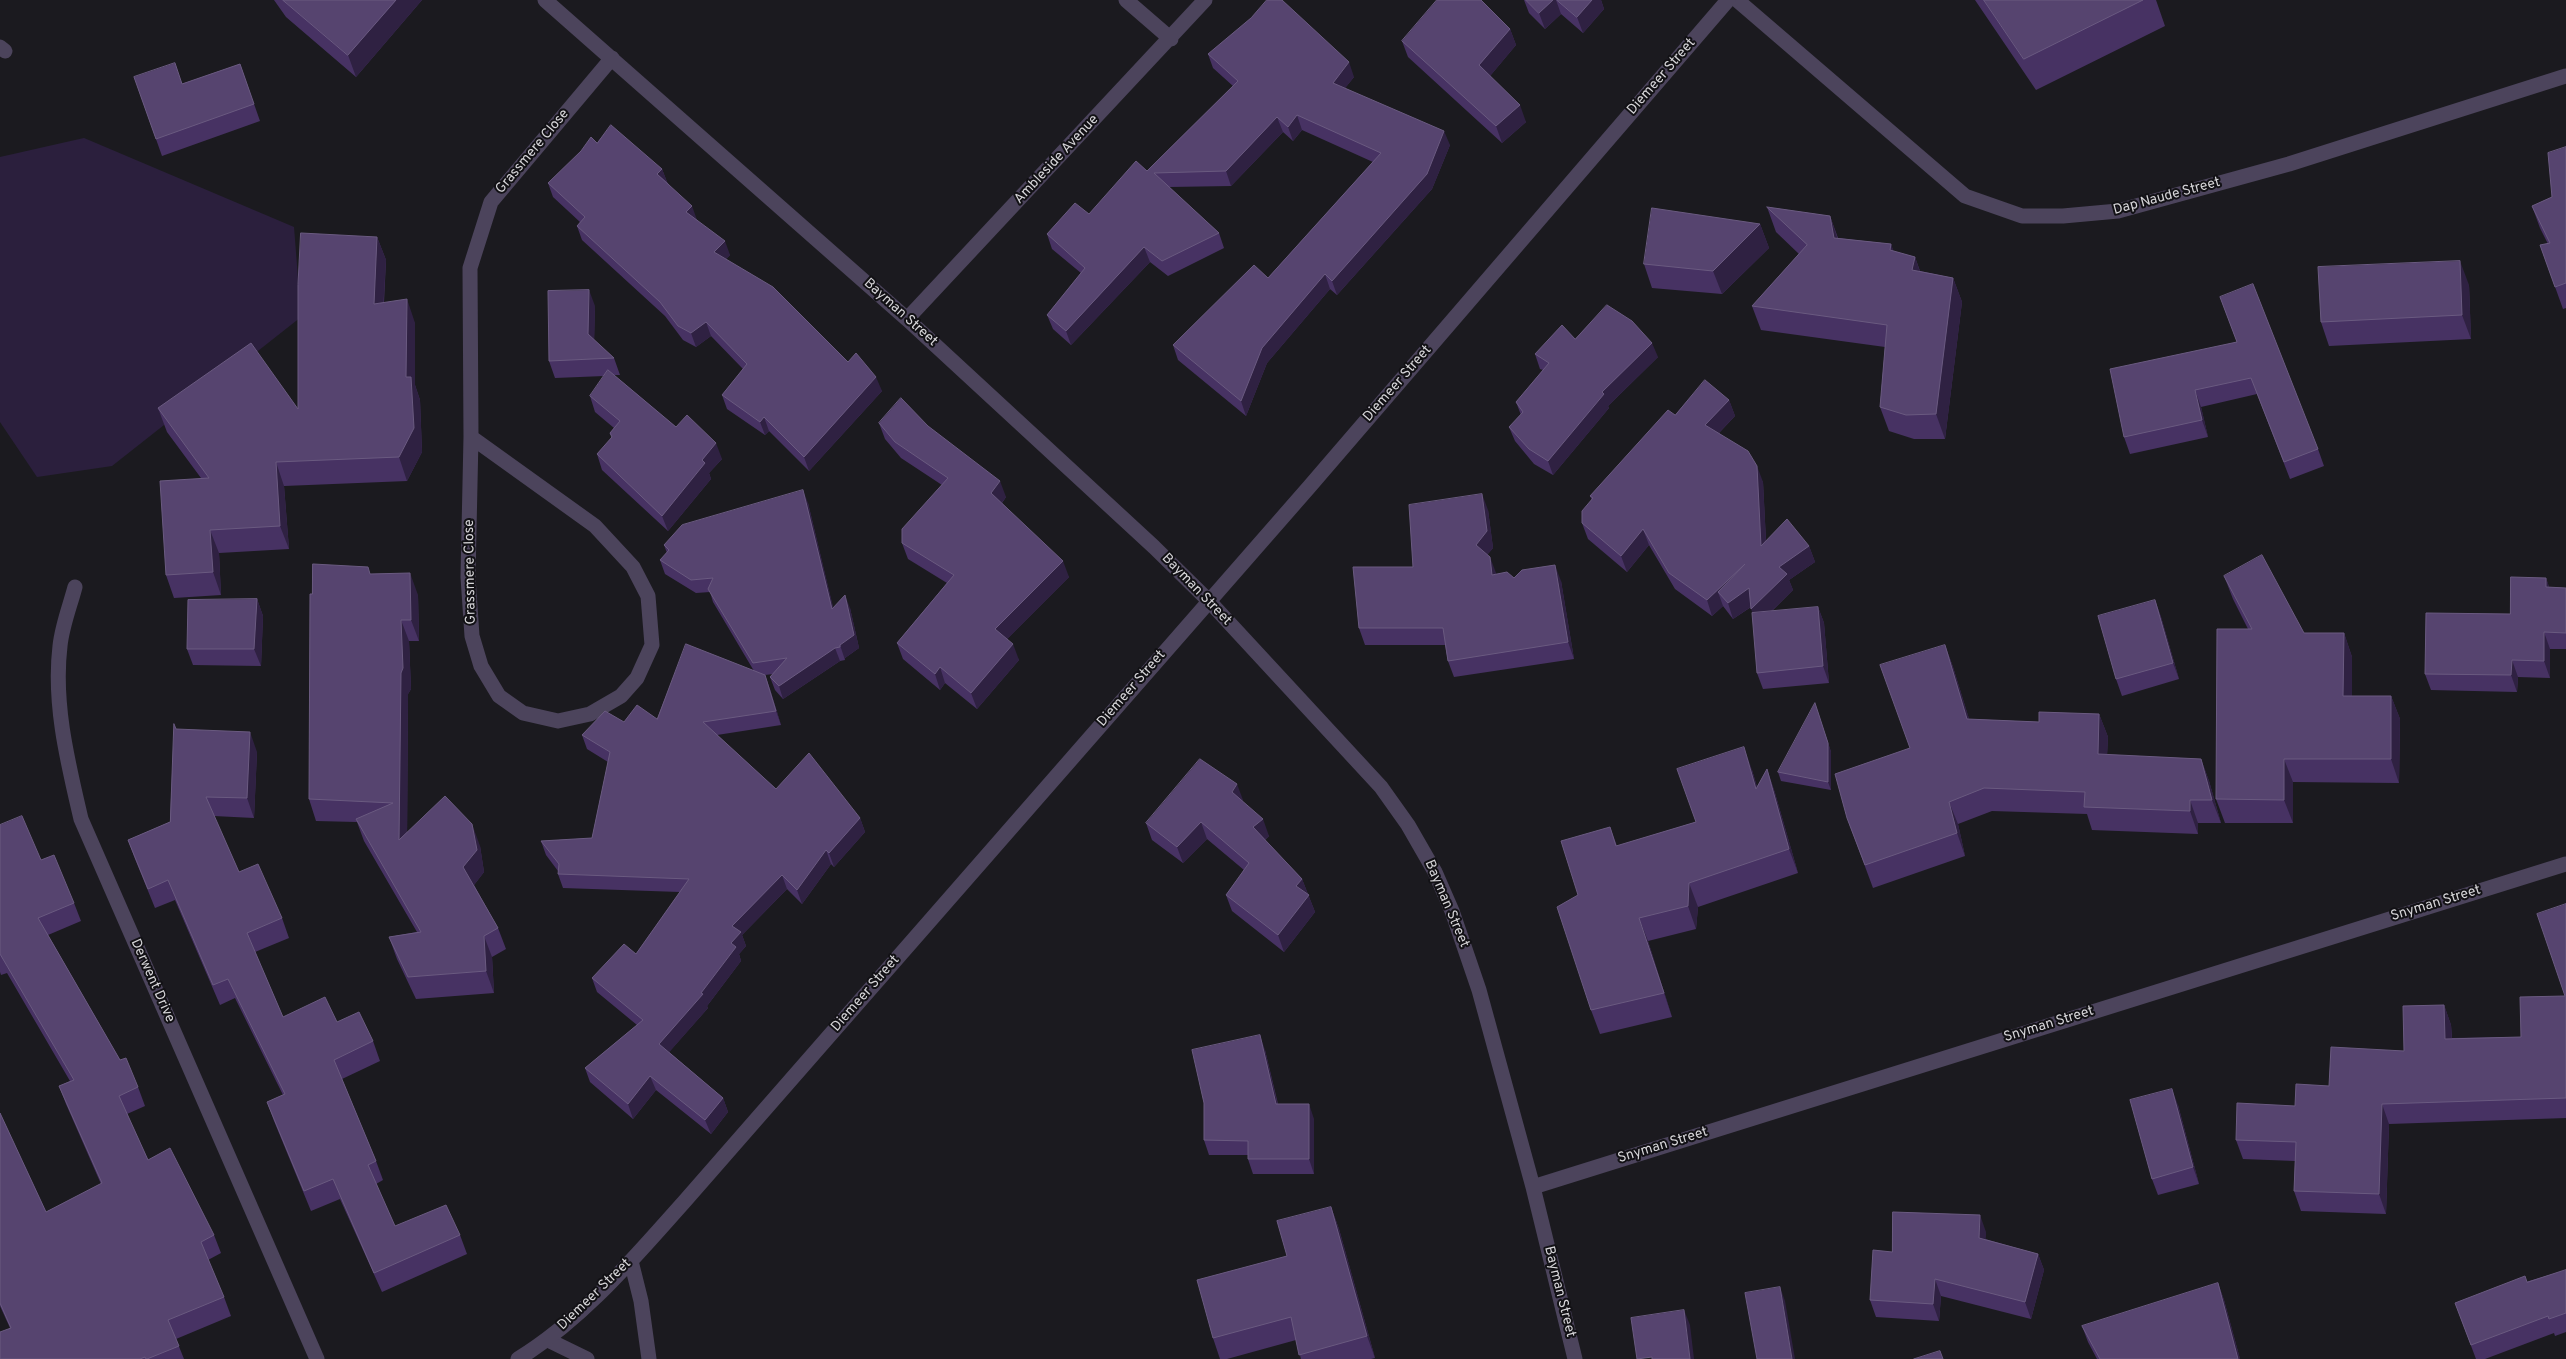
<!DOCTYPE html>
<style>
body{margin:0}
canvas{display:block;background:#1b1a1f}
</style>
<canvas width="2566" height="1359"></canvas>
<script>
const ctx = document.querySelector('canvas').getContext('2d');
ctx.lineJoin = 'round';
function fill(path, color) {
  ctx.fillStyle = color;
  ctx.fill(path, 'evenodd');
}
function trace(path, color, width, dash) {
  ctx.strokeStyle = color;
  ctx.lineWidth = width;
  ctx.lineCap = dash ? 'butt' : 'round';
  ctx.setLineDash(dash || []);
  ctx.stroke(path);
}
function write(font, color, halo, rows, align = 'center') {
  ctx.font = font + ' Overpass,sans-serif';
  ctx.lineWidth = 4;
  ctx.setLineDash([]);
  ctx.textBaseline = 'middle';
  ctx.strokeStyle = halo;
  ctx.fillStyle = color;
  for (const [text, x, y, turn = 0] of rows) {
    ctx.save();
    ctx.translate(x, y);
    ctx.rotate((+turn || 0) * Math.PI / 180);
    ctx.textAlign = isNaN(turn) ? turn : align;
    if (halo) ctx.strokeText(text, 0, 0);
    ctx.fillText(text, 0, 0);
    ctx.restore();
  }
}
const green = new Path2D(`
 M84 138 294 227 301 317 112 466 37 477 0 422V157Z`);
const minor = new Path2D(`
 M545 0 907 319 1154 547 1209 601 1381 787 1408 825 1435 872 1452 911 1479 990 1533 1187 1575 1359
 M1126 0 1171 39
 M1737 0 1965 196 2022 216H2063L2118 211 2289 164 2566 76
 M0 47 5 51
 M907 319 1205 0
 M471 437 595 526 633 567 648 596 652 645 637 678 621 696 590 714 558 721 523 713 499 696 481 666 472 636 468 577 471 437 470 268 491 202 612 58
 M75 587C70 606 62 626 60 646 53 704 68 763 81 819L317 1359
 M1533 1187 2566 864
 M631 1261 641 1301 649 1359
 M548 1340 587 1359`);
const tertiary = new Path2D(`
 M518 1359C583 1319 633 1259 684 1202L1310 486 1728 0`);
const wall = new Path2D(`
 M274 0H422L356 77 286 17Z
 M1524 0H1601L1604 9 1583 33 1561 14 1545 29 1529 13Z
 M1975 0H2156L2165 26 2036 90Z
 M1510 29 1516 45 1490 76 1526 122 1502 143 1408 57 1402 41Z
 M1208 54 1354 77 1345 88 1450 145 1432 189 1337 295 1330 289 1267 363 1246 416 1178 360 1173 345 1268 278 1373 162 1302 130 1293 141 1283 132 1231 186 1169 187 1219 233 1224 248 1168 276 1150 262 1071 345 1053 329 1047 315 1081 273 1052 249 1047 234 1089 214 1147 171 1233 86 1213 68Z
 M240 64 260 121 162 156 134 77 182 84Z
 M597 143 662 169 667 182 697 220 730 255 726 259 882 391 809 471 769 431 765 435 727 409 722 395 743 369 711 336 696 347 683 340 665 316 582 240 577 226 580 222 553 197 548 183Z
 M2566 147V308L2563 309 2540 245 2548 244 2540 228 2532 206 2552 197Z
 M1767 207 1830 216 1838 238 1891 244 1893 251 1915 257 1920 271 1953 278 1962 302 1945 439H1914L1889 431 1880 407 1885 347 1761 330 1752 306 1799 254 1776 232Z
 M1760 224 1769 248 1722 294 1652 288 1644 264Z
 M377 237 386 260 384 302 415 323V385L420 400 422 452 407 481 284 486 289 549 219 553 221 595 174 598 166 575 201 478 167 432 158 408 298 409Z
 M2469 285 2471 339 2329 346 2321 322Z
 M2220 297 2318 449 2324 466 2290 479 2257 394 2201 407 2208 437 2130 454 2124 437 2237 342Z
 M595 306 594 340 614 358 620 375H614L676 427 722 459 709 473 711 479 668 531 602 470 597 454 612 438 610 433 614 428 595 412 590 396 604 376 555 378 549 361Z
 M1575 339 1658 357 1608 406 1609 408 1553 475 1534 464 1515 441 1509 427 1521 415 1516 402 1543 370 1540 369 1535 354Z
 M1729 400 1735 416 1719 433 1763 482 1766 541 1809 546 1815 562 1789 580 1793 590 1772 611 1818 607 1824 623 1829 683 1763 689 1757 673 1753 613 1751 607 1733 619 1723 606 1712 616 1675 589 1649 545 1627 572 1588 539 1582 523 1592 500 1590 496 1675 415Z
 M879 423 928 426 1006 497 1002 503 1069 577 1007 639 1019 660 977 709 945 683 940 690 903 659 897 643 947 583 908 559 902 543 942 485 901 458 885 439Z
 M808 503 833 608H850L859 648 845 658V660L840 661 783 699 775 690 770 677 773 674 765 675 770 689 781 725 717 735 776 789 860 818 865 832 834 867 831 864 802 904 787 889 742 935 746 946 739 954 741 961 707 1006 708 1008 669 1052 723 1098 728 1112 711 1134 656 1090 633 1119 590 1082 585 1068 637 1025 597 992 592 978 636 954 680 892 563 888 558 874V871L546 855 541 841 592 838 608 762 587 749 582 735 624 722 657 719 754 671 713 602 710 592 696 593 665 574 660 560 667 553 664 545Z
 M1488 510 1493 548 1487 555 1496 574 1514 578 1561 581 1574 659 1454 677 1448 661 1445 645H1365L1359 628 1413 567Z
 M371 574 418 595 419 641H409L411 689 408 694 407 832 480 846 484 872 474 885 498 928 506 949 492 957 494 993 416 999 397 959 389 937 417 932 364 841 357 822 316 821 309 799 312 594Z
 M2224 576 2304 633H2344L2352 657V696H2391L2400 719 2399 783 2293 782V823H2225L2216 799 2248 629 2233 599Z
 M2546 578 2549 587 2566 588V649H2550V678L2518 677 2517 692 2431 690 2425 674 2510 614Z
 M257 599 263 616 261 666 193 665 187 649Z
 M2155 600 2161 617 2179 679 2122 696 2116 679Z
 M1945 645 1953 667 1969 719 2039 722 2099 714 2108 737 2107 755 2201 759 2209 781 2221 823H2198V834L2092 830 2087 814 1992 811 1958 824 1965 856 1873 888 1847 818 1910 748Z
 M1818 712 1831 752V790L1781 781 1778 772Z
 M176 729 257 752 254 818 214 816 239 872 282 918 289 938 255 952 283 1017 337 1022 373 1041 380 1061 342 1079 376 1161 383 1180 376 1184 395 1226 460 1235 467 1254 382 1292 340 1199 311 1211 274 1121 267 1102 283 1095 235 998 220 1005 175 900 155 908 135 859 128 840 170 822Z
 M1767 769 1775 793 1798 873 1698 907 1696 929 1648 941 1672 1017 1600 1034 1591 1010 1578 895 1610 827 1617 846 1696 822 1752 770 1757 787Z
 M1243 800 1242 801 1269 836 1265 840 1302 879 1315 912 1284 952 1232 911 1226 895 1244 870 1207 839 1183 863 1152 840 1146 823Z
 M0 825 41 860 74 903 81 921 48 935 120 1060 138 1087 145 1106 127 1114 148 1160 214 1235 221 1253 208 1260 224 1297 231 1316 176 1339 184 1359H0L10 1328 0 1306V1113L46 1212 101 1184 66 1104 59 1086 70 1081 7 973 1 975 0 972Z
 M2566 904V1118L2389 1124 2386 1214 2301 1211 2294 1191 2295 1161 2243 1159 2236 1140 2329 1086 2404 1051 2444 1005 2451 1025 2452 1038 2521 1037 2565 996Z
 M1265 1050 1278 1104 1314 1119V1174H1253L1248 1159V1155H1209L1204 1140Z
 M2178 1105 2199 1184 2158 1195 2152 1179Z
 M1331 1207 1339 1229 1375 1358 1371 1359H1301L1296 1340 1227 1359H1220L1213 1338Z
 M1986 1232 1985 1239 2038 1254 2044 1270 2031 1319 1941 1296 1939 1321 1876 1317 1870 1300 1892 1252Z
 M2566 1270V1332L2555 1336 2554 1333 2485 1359H2476L2455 1303Z
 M2218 1283 2224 1300 2240 1359H2097L2088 1342 2082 1326Z`);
const shadedWall = new Path2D(`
 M396 0H422L356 77 348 55Z
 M1553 0H1556L1561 14 1545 29 1539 13Z
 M1592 0H1601L1604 9 1583 33 1577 17Z
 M1510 29 1516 45 1485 82 1479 65Z
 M1349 62 1354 77 1338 97 1333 83Z
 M1520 105 1526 122 1502 143 1496 126Z
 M1297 115 1302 130 1293 141 1288 127Z
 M1277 117 1283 132 1231 186 1226 171Z
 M1444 131 1450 145 1432 189 1337 295 1332 281Z
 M662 169 667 182 657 174Z
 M692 206 697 220 686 212Z
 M1830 216 1838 240 1834 238Z
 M1760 224 1769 248 1722 294 1713 271Z
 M377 237 386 260 382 327 374 304Z
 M725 241 730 255 719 266 714 252Z
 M1891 244 1900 268 1890 250Z
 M1144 247 1150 262 1071 345 1066 331Z
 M1915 257 1923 281 1912 270Z
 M2460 261 2469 285 2471 339 2462 315Z
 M1325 274 1330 289 1267 363 1246 416 1241 401 1262 348Z
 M1953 278 1962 302 1945 439 1936 414Z
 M589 290 595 306 594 350 588 334Z
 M407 299 415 323V385L420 400 422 452 407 481 399 457 406 377Z
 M706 322 711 336 696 347 691 333Z
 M1652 343 1658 357 1608 406 1609 408 1553 475 1548 461 1602 392Z
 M876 377 882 391 809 471 804 457Z
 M2195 390 2201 407 2208 437 2202 420Z
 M1729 400 1735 416 1711 441 1705 425Z
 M764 417 769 431 765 435 760 422Z
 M716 443 722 459 709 473 711 479 668 531 662 516 702 460Z
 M276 462 284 486 289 549 280 526Z
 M1757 466 1763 482 1767 562 1761 546Z
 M1000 481 1006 497 997 509 991 493Z
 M803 490 808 503 837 623 832 609Z
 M1482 494 1488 510 1493 548 1482 561 1476 545Z
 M1643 529 1649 545 1627 572 1621 556Z
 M210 530 219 553 221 595 213 572Z
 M1809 546 1815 562 1789 580 1793 590 1757 625 1751 609 1779 567Z
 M1490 557 1496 573 1498 591 1492 575Z
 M1063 561 1069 577 1001 645 995 629Z
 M1745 564 1718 592 1723 606 1712 616 1707 600Z
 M1555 565 1561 581 1574 659 1568 642Z
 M410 573 418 595 419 641 411 620Z
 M2546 578 2552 595 2546 587Z
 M1749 588 1755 604 1733 619 1728 603Z
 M845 595 850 608 859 648 845 658V660L840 645Z
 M257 599 263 616 261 666 254 649Z
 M2155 600 2161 617 2179 679 2173 663Z
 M1818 607 1824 623 1829 683 1823 666Z
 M401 620 409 641 411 689 408 694 407 862 399 840Z
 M2544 632 2550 649V678L2544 661Z
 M2344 633 2352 657V720L2343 696Z
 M1013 644 1019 660 977 709 971 693Z
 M1945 645 1953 667 1976 741 1967 719Z
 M835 648 840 661 783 699 779 686Z
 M2512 660 2518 677 2517 692 2511 675Z
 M940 667 945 683 940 690 935 674Z
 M765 675 770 689 781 725 776 711Z
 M2391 696 2400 719 2399 783 2391 759Z
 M1818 712 1831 752V790L1828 782Z
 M2099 714 2108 737 2106 777 2098 754Z
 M250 732 257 752 254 818 247 798Z
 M1744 747 1752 770 1765 812 1756 789Z
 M2201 759 2209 781 2221 823 2212 800Z
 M2284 759 2293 782V823L2284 800Z
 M1767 769 1775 793 1798 873 1789 849Z
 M1237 784 1243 800 1238 809 1232 792Z
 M2190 800 2198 823V834L2190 811Z
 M1949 802 1958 824 1965 856 1957 833Z
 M860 818 865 832 834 867 829 853Z
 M1263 819 1269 836 1259 844 1253 827Z
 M1201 822 1207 839 1183 863 1177 847Z
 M472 824 480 846 484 872 471 889 463 867Z
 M826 850 831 864 802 904 797 890Z
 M782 875 787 889 742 935 746 946 739 954 741 961 707 1006 708 1008 664 1058 659 1044 701 993 731 943 732 926Z
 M1302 879 1315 912 1284 952 1278 935 1296 886Z
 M1689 883 1698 907 1696 929 1688 906Z
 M1639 918 1648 941 1672 1017Z
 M484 936 492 957 494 993 486 971Z
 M2444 1005 2451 1025 2453 1058 2445 1039Z
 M1260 1035 1265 1050 1281 1119 1276 1104Z
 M650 1076 656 1090 633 1119 628 1104Z
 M2172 1089 2178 1105 2199 1184 2193 1167Z
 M723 1098 728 1112 711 1134 705 1120Z
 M1309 1104 1314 1119V1174L1309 1159Z
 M2382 1104 2389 1124 2386 1214 2379 1194Z
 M1331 1207 1339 1229 1375 1358 1367 1336Z
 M1980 1215 1986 1232 1985 1254 1979 1238Z
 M2038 1254 2044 1270 2031 1319 2025 1302Z
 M1935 1279 1941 1296 1939 1321 1933 1304Z
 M2218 1283 2224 1300 2240 1359H2238Z
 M1780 1287 1785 1301 1795 1359H1792Z
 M1684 1310 1690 1325 1694 1359H1690Z`);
const building = new Path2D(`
 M283 0H396L348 55Z
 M1267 0H1282L1349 62 1333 83 1444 131 1427 174 1332 281 1325 274 1262 348 1241 401 1173 345 1254 265 1268 278 1381 153 1297 115 1288 127 1277 117 1226 171 1154 173 1219 233 1162 261 1144 247 1066 331 1047 315 1085 268 1047 234 1075 203 1089 214 1136 161 1147 171 1238 81 1208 54 1251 18Z
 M1437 0H1481L1510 29 1479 65 1520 105 1496 126 1402 41Z
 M1526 0H1553L1539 13Z
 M1557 0H1592L1577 17Z
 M1984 0H2143L2024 59Z
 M175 63 182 84 240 64 254 104 156 139 134 77Z
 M611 125 662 169 657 174 692 206 686 212 725 241 714 252 773 287 848 362 856 353 876 377 804 457 764 417 760 422 722 395 747 364 706 322 691 333 678 326 660 302 577 226 585 217 548 183 581 151 591 137 597 143Z
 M2566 147V283L2555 287 2540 245 2550 243 2532 206 2552 197 2548 153Z
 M1767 207 1830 216 1834 238 1891 244 1890 250 1915 257 1912 270 1953 278 1936 414 1906 415 1880 407 1887 325 1752 306 1807 245Z
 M1652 208 1760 224 1713 271 1644 264Z
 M301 233 377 237 374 304 407 299 406 377H411L414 428 399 457 276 462 280 526 210 530 213 572 166 575 160 481 209 478 158 408 251 343 298 409V285Z
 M2460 261 2462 315 2321 322 2318 267Z
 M2253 284 2318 449 2284 462 2251 378 2195 390 2202 420 2124 437 2110 369 2237 342 2220 297Z
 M589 290 588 334 614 358 549 361 548 291Z
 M1607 305 1632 321 1652 343 1602 392 1604 394 1548 461 1529 449 1509 427 1523 412 1516 402 1549 363 1535 354 1562 325 1575 339Z
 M608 370 676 427 687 415 716 443 702 460 705 463 662 516 597 454 612 437 610 433 620 421 590 396Z
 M1705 380 1729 400 1705 425 1748 451 1757 466 1761 546 1787 519 1809 546 1779 567 1787 574 1751 609 1749 588 1728 603 1718 592 1745 564 1707 600 1669 573 1643 529 1621 556 1582 523V511L1593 498 1590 496 1668 410 1675 415Z
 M901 398 928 426 1000 481 991 493 1063 561 995 629 1013 644 971 693 940 667 935 674 897 643 954 575 902 543V529L948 478 895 442 879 423Z
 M803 490 832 609 845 595 854 635 840 645V647L835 648 779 686 770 677 787 658 753 663 708 589 713 578 691 580 660 560 669 550 664 545 682 525Z
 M1482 494 1487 531 1476 545 1490 557 1492 575 1507 572 1514 578 1522 570 1555 565 1568 642 1448 661 1443 628H1359L1353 567H1413L1409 505Z
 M2262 555 2304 633H2344L2343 696H2391V759H2284V800L2216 799 2217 629H2252L2224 576Z
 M313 564 368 567 370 574 410 573 411 620H401L403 668 401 673 399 840 445 796 472 824 477 850 463 867 498 928 484 936 486 971 408 977 389 937 421 932 356 819 393 803 309 799 310 594H312Z
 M2511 577 2546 578V587L2566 588V633L2544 632V661L2512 660 2511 675 2425 674 2426 613 2510 614Z
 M257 599 254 649H187L188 600Z
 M2155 600 2173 663 2116 679 2098 616Z
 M1818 607 1823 666 1757 673 1752 613Z
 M686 644 765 675 776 711 703 722 776 789 809 753 860 818 829 853 826 850 797 890 782 875 732 926 741 932 731 943 736 947 701 993 703 994 659 1044 723 1098 705 1120 650 1076 628 1104 585 1068 643 1020 592 978 624 944 636 954 689 879 558 874 559 864 541 841 592 838 610 752 582 735 605 711 624 722 637 705 657 719Z
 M1945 645 1967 719 2039 722V712L2099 714 2098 754 2201 759 2212 800H2190V811L2084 807 2085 792 1984 788 1949 802 1957 833 1865 865 1847 818 1835 774 1910 748 1880 665Z
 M1815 703 1828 743V782L1778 772Z
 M174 724 176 729 250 732 247 798 206 797 239 872 258 864 282 918 247 933 283 1017 325 997 337 1022 359 1012 373 1041 334 1060 376 1161 368 1165 395 1226 446 1205 460 1235 374 1273 333 1179 304 1191 267 1102 285 1094 228 979 213 985 168 880 148 889 128 840 170 822Z
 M1744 747 1756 789 1767 769 1789 849 1689 883 1688 906 1639 918 1664 993 1591 1010 1557 907 1578 895 1561 841 1610 827 1616 846 1696 822 1677 769Z
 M1200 759 1237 784 1232 792 1263 819 1253 827 1302 879 1296 886 1309 895 1278 935 1226 895 1249 863 1201 822 1177 847 1146 823Z
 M22 816 41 860 54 855 74 903 38 918 120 1060 126 1058 138 1087 119 1096 148 1160 170 1148 214 1235 201 1242 224 1297 168 1320 179 1346 147 1359H146L145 1357 140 1359H0V1332L11 1328 0 1303V1113L46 1212 102 1183 59 1086 74 1080 0 954V825Z
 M2566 904V1098L2382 1104 2379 1194 2294 1191 2296 1142 2236 1140 2237 1103 2295 1106 2296 1084 2329 1086 2331 1047 2404 1051 2403 1006 2444 1005 2445 1039 2521 1037 2520 997 2565 996 2537 914Z
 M1260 1035 1276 1104H1309V1159H1248V1141L1204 1140V1103L1192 1050Z
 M2172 1089 2193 1167 2152 1179 2130 1100Z
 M1331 1207 1367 1336 1299 1355 1291 1317 1213 1338 1197 1280 1287 1256 1277 1221Z
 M1893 1212 1980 1215 1979 1238 2038 1254 2025 1302 1935 1279 1933 1304 1870 1300 1873 1250 1892 1252Z
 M2566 1270V1313L2549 1319 2548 1316 2471 1345 2455 1303 2525 1276 2527 1282Z
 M2218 1283 2238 1359H2100L2082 1326Z
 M1780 1287 1792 1359H1757L1745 1293Z
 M1684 1310 1690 1359H1652V1357L1637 1359 1631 1318Z
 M1940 1351 1943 1359H1914Z`);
const streetNames = [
 ["Diemeer Street",1662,77,-49],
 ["Grassmere Close",533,152,-50],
 ["Ambleside Avenue",1057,160,-47],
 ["Dap Naude Street",2167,197,-15],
 ["Bayman Street",900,313,42],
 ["Diemeer Street",1398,384,-49],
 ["Grassmere Close",471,572,-91],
 ["Bayman Street",1196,590,46],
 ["Diemeer Street",1132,689,-49],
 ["Bayman Street",1446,904,67],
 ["Snyman Street",2436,904,-17],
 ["Derwent Drive",152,981,66],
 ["Diemeer Street",866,994,-49],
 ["Snyman Street",2049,1025,-17],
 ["Snyman Street",1663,1146,-17],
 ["Bayman Street",1559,1292,76],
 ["Diemeer Street",595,1295,-44]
];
fill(green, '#2b1f3d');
trace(minor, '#4c445c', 15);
trace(tertiary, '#4c445c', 15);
fill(wall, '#473263');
fill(shadedWall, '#2f2142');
fill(building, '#56446f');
trace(building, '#6a5a80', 1);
write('14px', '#d6d5d8', '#121115', streetNames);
</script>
